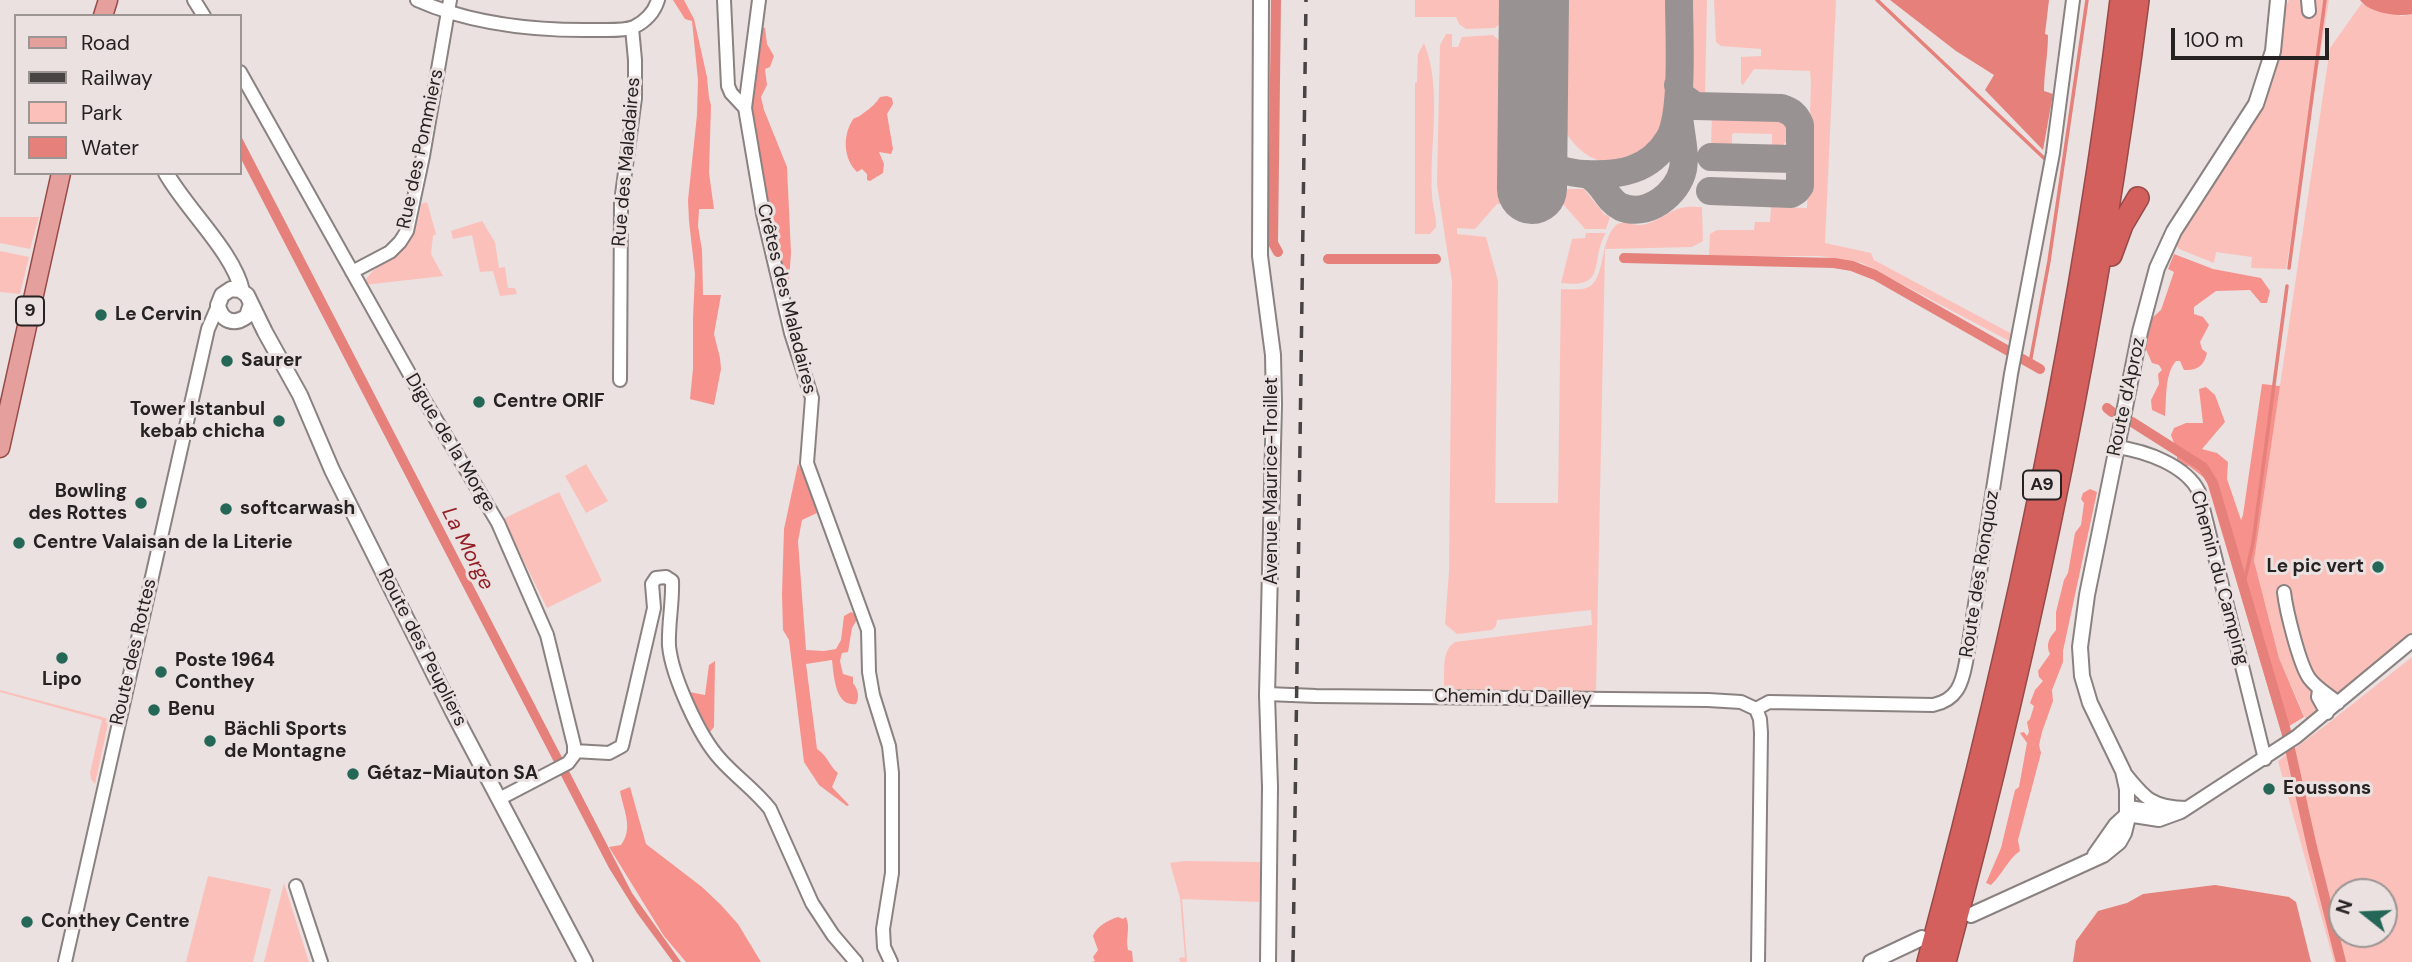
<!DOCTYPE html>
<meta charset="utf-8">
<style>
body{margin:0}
#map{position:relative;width:2412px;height:962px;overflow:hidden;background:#eae1e0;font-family:"DM Sans",sans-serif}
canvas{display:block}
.legend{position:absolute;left:14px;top:14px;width:228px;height:161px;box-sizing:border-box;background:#eae1e0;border:2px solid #9b9594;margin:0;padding:9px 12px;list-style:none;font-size:21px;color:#252221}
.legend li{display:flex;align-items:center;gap:14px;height:35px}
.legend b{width:35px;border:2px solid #9b9594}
.north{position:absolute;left:2328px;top:878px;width:70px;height:70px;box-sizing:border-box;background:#eae1e0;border:2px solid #9b9594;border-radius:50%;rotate:288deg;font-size:19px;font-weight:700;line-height:28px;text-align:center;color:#252221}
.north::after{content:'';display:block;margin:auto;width:24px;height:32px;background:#256757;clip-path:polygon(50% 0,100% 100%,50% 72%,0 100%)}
.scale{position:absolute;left:2171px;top:28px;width:158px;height:32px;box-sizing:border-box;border:4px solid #252221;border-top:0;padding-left:9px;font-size:21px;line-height:24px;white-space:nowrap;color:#252221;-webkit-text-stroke:5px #eae1e0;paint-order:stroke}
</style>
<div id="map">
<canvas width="2412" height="962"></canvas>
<ul class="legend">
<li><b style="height:9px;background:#e5a09e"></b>Road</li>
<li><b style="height:9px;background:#484443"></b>Railway</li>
<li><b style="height:19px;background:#fcc0bb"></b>Park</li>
<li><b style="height:19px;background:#e5807b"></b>Water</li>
</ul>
<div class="north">N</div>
<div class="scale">100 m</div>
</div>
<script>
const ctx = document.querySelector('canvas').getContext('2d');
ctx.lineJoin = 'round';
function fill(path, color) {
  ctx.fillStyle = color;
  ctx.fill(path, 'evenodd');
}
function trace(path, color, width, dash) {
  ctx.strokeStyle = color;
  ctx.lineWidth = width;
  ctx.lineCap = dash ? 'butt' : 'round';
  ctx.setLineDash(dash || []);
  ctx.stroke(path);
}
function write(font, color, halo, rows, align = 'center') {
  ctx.font = font + ' "DM Sans",sans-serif';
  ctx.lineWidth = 6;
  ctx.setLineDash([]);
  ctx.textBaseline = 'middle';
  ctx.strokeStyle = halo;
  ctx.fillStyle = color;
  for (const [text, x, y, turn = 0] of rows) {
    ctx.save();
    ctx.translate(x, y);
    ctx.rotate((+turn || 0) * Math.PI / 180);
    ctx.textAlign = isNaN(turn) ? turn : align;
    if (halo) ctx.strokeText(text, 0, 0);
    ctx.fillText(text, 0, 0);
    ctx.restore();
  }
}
const green = new Path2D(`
 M1415 0H1503L1501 23 1495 28 1466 29 1459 24 1456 17H1415Z
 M1566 0H1667C1667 28 1671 114 1660 134 1652 150 1634 160 1616 162 1592 164 1576 149 1564 130Z
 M1692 0H1707L1705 97 1696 95 1690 90Z
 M1714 0H1836L1825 243 1871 253 1874 260 2012 334 2009 341 1862 263 1820 256H1709L1710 234 1717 230H1754L1755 222H1770L1771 207 1807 208 1811 84 1810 71 1754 69 1743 85 1741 83V57L1761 56V49L1721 46 1716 42Z
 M2289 0H2329L2286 269 2251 268 2252 257 2216 252 2214 263 2179 249 2175 244 2197 207 2256 118 2267 93 2278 60 2283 33 2285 7Z
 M2362 3 2364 5 2402 16 2412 14V641L2309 727 2279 658 2254 561 2330 48Z
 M1446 34H1452V47H1458L1462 37 1493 35 1502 43 1500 204H1497L1475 229 1457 228V234L1486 237 1498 281 1495 503H1558L1561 289C1568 289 1576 290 1583 289 1607 285 1598 244 1615 226 1622 219 1633 226 1641 225 1657 223 1667 211 1681 208 1687 206 1696 207 1702 207L1703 241 1692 247 1605 249 1596 691 1450 694 1444 686C1445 671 1441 651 1455 642L1592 625 1591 610 1497 620 1496 626 1492 630 1457 634 1445 624 1449 572 1452 282 1437 184 1440 45Z
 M1424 43C1443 90 1429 146 1432 195 1432 206 1437 216 1436 227L1430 234H1415V83L1417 82 1418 54Z
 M1712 115 1781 116 1791 124V137L1783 145 1772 146V134L1734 133 1732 134V146L1711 145Z
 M1563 189H1584L1604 214 1610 217 1606 229H1585L1563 204Z
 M427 202 436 234 433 236 431 254 443 276 364 285C369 267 393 260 405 247 415 236 419 219 421 204Z
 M0 217H39L30 249 0 243Z
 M482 221 495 242 499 268 505 267 508 288H515L517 294 500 296 493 271 480 272 472 235 453 239 451 231Z
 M1586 233H1606C1589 260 1609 289 1561 283L1572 239 1585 238Z
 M0 251 29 257 20 294 0 292Z
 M586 464 608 501 586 513 565 476Z
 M559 492 602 581 547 608 503 519Z
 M2412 657V962H2334L2278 761 2326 725ZM2384 892V934H2342V892Z
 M0 690 109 719 95 784 91 779 90 773 102 720 0 692Z
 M1184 861 1261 862 1259 902 1182 899 1187 962H1180L1179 958 1185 957 1180 898 1170 863Z
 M208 876 271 889 253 962H186Z
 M284 883 309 962H264Z`);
const forest = new Path2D(`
 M673 0H684L694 19 707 77 709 98 711 105 709 173 714 209H699L698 226 702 250 703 295H721L714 334 720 358 721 369 714 405 690 399 693 369V318L695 274 689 221 688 200 697 115 698 80 692 21 685 19Z
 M757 25 765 28 767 44 774 56 770 67 765 69 767 85 761 97 764 110 787 167 791 253 787 307 747 109Z
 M887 96 892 98 893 104 887 114 893 149 891 154 879 152 884 164 883 173 870 181 867 180V174L862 169 857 172C843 158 843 136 852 121 855 116 856 119 861 115 868 110 876 104 880 97Z
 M2174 254 2213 269 2261 278 2270 291 2267 303H2261L2250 290 2216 291 2194 307V314L2203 317 2209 325 2200 342 2202 349 2207 353C2204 366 2197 371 2184 370L2180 361H2176C2164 375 2167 399 2165 416L2152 410 2151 400 2159 384 2158 374 2162 370 2159 365 2152 363 2145 347V338L2151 319 2161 310 2174 272 2168 269Z
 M2262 384 2280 386 2254 561 2279 658 2304 717 2281 731 2206 479 2189 466 2177 465V451L2171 435 2174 428 2186 423H2203L2199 389 2206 387 2215 395 2225 422 2202 449 2217 453 2228 462 2227 479 2241 520 2243 515Z
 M798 464 806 478 817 513 802 520 798 541 806 650 824 651 836 649 841 640 844 616 851 612 859 616 852 628 848 652 842 653 840 661 843 674 853 677V683C858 689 860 698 856 704 835 707 834 676 832 660L806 664 817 749C828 756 829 766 838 773L832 787 849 805 847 806 819 785 804 762 789 640 783 630 782 594 784 529Z
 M2090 489 2097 492 2063 651V662L2052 690 2053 701 2042 732 2039 745 2041 753 2018 840 2020 851C2008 859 2002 875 1991 885L1986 883 2001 848 2015 790 2019 787 2027 743 2020 733 2024 732 2027 736 2029 732 2027 722 2030 719 2034 706 2030 703 2035 690 2043 681 2039 677 2038 671 2050 654C2045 644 2050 637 2056 630V612L2064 580 2068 573 2075 533 2081 525 2084 503 2081 499 2083 493Z
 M715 661 714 727 710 732 689 692 705 695 709 665Z
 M630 787 646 844 702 887 721 905 738 924 761 962H686L664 936 609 847 621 845C634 828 623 809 620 791Z
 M1118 917 1123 919 1126 917C1131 929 1125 937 1128 950L1132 951 1133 962H1091L1095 961 1093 957 1098 950 1093 936C1096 927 1108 920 1118 917Z`);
const water = new Path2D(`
 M1890 0H2049L2045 34 2048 35C2048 55 2044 72 2044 91L2053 94 2043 150 1985 90 1994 75 1956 51Z
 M2360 0H2412V14C2397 17 2369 13 2360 0Z
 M240 134 632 893 681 962H673L637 913 609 868 240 157Z
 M2215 885 2289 897 2296 902 2311 962H2073L2076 941 2098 911 2127 903 2143 894Z`);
const stream = new Path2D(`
 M1877 0 2047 161
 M2289 268 2325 0
 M2030 363 2049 261 2087 0
 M2244 583 2253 543 2287 286`);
const canal = new Path2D(`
 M1276 0 1273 243 1278 252
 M1624 258 1834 263 1852 266 1875 275 2040 369
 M1328 259H1436
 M2107 408 2112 412
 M2132 422 2203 467 2213 483 2286 731 2312 847 2341 962`);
const taxiway = new Path2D(`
 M1678 85 1681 96 1695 106 1781 108C1791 111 1796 115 1800 125V186L1796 191 1791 194 1710 191
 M1532 124C1534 137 1538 153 1549 163 1558 171 1572 173 1584 174 1619 176 1650 171 1669 139 1684 113 1679 33 1679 0
 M1711 157 1793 159 1800 152
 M1587 174C1604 182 1606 200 1621 207 1647 218 1678 194 1683 169 1686 152 1680 132 1679 115`);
const runway = new Path2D(`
 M1532 189 1534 0`);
const minor = new Path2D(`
 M194 0 204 16
 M417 0C473 25 535 31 596 30 608 30 624 31 634 27 646 21 654 13 658 0
 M724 0 728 86 731 93 745 108
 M759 0 745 108 763 214 791 333 812 398 807 463 868 630 869 672 873 695 889 746 892 773V873L883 929 884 947 891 962
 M2308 0 2309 11
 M240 72 423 398 498 523 547 635 574 745V755L568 763 499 799
 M352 272 390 252 400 242 407 231 423 156 450 0
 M620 380 621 202 635 98V60L632 28
 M2117 447C2145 451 2186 465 2199 492L2265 759
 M2284 592C2286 610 2299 663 2309 678 2317 689 2328 694 2338 703
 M2319 690 2318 697 2327 713
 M1267 694 1316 696 1708 700 1741 702 1756 709
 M1756 709 1769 702 1933 705C1957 700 1962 684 1966 662L2011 374 2053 153 2073 0
 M1756 709 1760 719 1761 733 1758 962
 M574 751 609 753 622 746 654 608 652 584 656 578 666 577 672 581C673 602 668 624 669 646 672 676 699 736 720 759 736 777 755 790 770 809L812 903 833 935 856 962
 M2123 771C2144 797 2151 808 2187 808
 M2128 807 2163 812
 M2127 815 2159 820 2181 812 2296 737 2412 641
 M296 886 321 962
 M65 962 208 329 218 306`);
const tertiary = new Path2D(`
 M1261 0 1260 256 1273 355 1274 404 1267 695 1270 787 1268 962
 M166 173C187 210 234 253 242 291
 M251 304 247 316C234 326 221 321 218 305L222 295 231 289 240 290 247 295 265 332 300 395 332 470 453 712 585 962
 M2095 855 2116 825 2127 815
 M1971 915 2103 855 2119 842 2124 833 2127 821V789L2123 771 2090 703 2082 676 2080 647 2087 595 2117 447 2140 332 2157 268 2174 231 2256 104 2273 51 2278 0
 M1871 962 1922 938`);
const primary = new Path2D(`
 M103 16 108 0
 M0 448 61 173`);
const motorway = new Path2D(`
 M2111 255 2122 225 2138 198
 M1928 962C2013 646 2082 325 2121 0
 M1945 962C2030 645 2097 325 2138 0`);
const rail = new Path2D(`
 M1293 962 1306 0`);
const markers = [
 [101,315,7,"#256757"],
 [227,361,7,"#256757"],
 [479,402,7,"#256757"],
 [279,421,7,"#256757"],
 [141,503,7,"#256757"],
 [226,509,7,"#256757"],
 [19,543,7,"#256757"],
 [2378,567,7,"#256757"],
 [62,658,7,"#256757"],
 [161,672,7,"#256757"],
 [154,710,7,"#256757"],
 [210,741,7,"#256757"],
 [353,774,7,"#256757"],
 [2269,789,7,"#256757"],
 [27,922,7,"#256757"]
];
const shields = [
 [30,311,28],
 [2042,485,38]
];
const shieldNames = [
 ["9",30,311],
 ["A9",2042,485]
];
const streetNames = [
 ["Rue des Pommiers",421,149,-78],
 ["Rue des Maladaires",627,162,-85],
 ["Crêtes des Maladaires",786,299,76],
 ["Route d'Aproz",2127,397,-78],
 ["Digue de la Morge",450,443,59],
 ["Avenue Maurice-Troillet",1272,481,-90],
 ["Route des Ronquoz",1980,574,-81],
 ["Chemin du Camping",2219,578,75],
 ["Route des Peupliers",422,648,63],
 ["Route des Rottes",134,652,-77],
 ["Chemin du Dailley",1513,698,1]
];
const poiNames = [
 ["Le Cervin",115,315],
 ["Saurer",241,361],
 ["Centre ORIF",493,402],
 ["Tower Istanbul",265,410,"right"],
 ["kebab chicha",265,432,"right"],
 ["Bowling",127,492,"right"],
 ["des Rottes",127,514,"right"],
 ["softcarwash",240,509],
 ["Centre Valaisan de la Literie",33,543],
 ["Le pic vert",2364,567,"right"],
 ["Poste 1964",175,661],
 ["Conthey",175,683],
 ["Lipo",62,680,"center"],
 ["Benu",168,710],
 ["Bächli Sports",224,730],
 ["de Montagne",224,752],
 ["Gétaz-Miauton SA",367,774],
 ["Eoussons",2283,789],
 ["Conthey Centre",41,922]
];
const waterNames = [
 ["La Morge",467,549,63]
];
fill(green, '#fcc0bb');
fill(forest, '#f7918b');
fill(water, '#e5807b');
trace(stream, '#e5807b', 3.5);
trace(canal, '#e5807b', 10);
trace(taxiway, '#999292', 28);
trace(runway, '#999292', 70);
trace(minor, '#8a8281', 16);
trace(tertiary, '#8a8281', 18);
trace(primary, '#974a48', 21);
trace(motorway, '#974a48', 24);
trace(minor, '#fff', 12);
trace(tertiary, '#fff', 14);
trace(primary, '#e5a09e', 18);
trace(motorway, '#d4605d', 21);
trace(rail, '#484443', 3.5, [12, 12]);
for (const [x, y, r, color] of markers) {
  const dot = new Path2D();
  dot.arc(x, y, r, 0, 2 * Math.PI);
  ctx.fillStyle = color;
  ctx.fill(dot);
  trace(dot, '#eae1e0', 2.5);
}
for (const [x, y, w] of shields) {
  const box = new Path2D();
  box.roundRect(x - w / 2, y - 14.5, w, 29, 5);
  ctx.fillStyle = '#eae1e0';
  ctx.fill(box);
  trace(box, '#252221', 2);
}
write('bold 18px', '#252221', null, shieldNames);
write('19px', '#252221', '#eae1e0', streetNames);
write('bold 19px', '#252221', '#eae1e0', poiNames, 'left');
write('italic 21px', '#951e24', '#eae1e0', waterNames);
</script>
